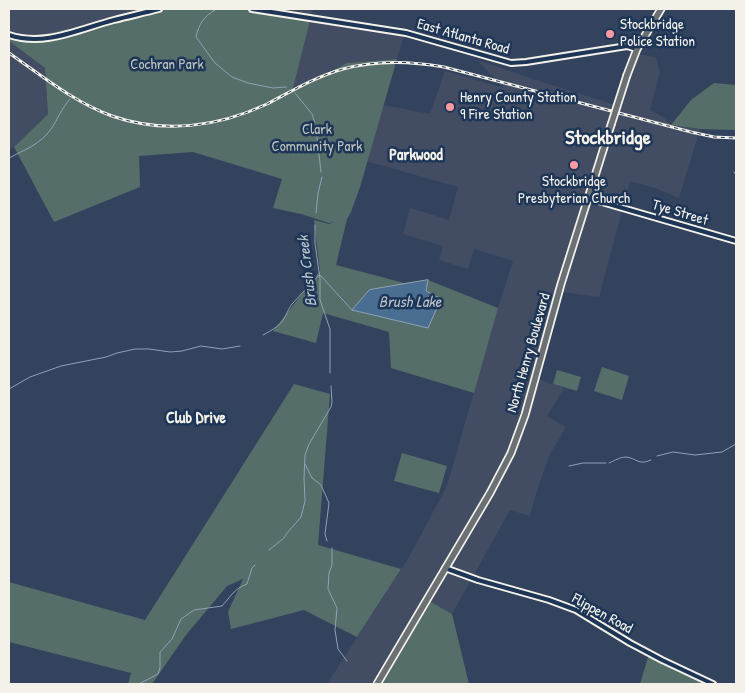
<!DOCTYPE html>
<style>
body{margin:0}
#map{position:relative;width:745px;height:693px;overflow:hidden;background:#33435e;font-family:"Patrick Hand",sans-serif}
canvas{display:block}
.frame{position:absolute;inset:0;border:10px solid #f4f1e8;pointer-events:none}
</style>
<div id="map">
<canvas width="745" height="693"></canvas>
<div class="frame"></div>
</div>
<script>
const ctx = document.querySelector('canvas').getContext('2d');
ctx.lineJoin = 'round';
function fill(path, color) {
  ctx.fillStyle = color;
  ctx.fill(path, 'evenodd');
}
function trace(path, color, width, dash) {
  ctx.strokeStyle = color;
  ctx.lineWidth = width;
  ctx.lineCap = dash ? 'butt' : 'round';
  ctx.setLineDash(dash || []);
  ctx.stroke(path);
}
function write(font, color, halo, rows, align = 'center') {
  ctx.font = font + ' "Patrick Hand",sans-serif';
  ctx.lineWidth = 5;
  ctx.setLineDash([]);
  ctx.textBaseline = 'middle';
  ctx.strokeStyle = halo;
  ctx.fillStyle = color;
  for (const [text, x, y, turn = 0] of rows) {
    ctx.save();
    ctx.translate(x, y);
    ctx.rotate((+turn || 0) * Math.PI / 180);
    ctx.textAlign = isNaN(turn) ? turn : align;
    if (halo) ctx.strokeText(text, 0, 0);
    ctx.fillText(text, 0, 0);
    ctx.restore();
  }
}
const built = new Path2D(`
 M9 9H154L33 37 9 34Z
 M251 9H313L311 21 404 35 397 59 347 63 293 88 310 21Z
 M9 41 45 68 48 114 14 147 9 149Z
 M635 55H645L656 58 660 72 650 110 663 117 671 125 700 129 679 198 655 188 630 181 599 297 561 292 545 353 540 380 564 388 547 416 566 427 549 456 535 497 530 516 510 510 452 614 429 602 388 673 380 684H327L409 557 447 486 498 308 513 261 474 249 468 269 439 260 443 246 403 234 410 208 449 220 458 187 366 161 383 105 430 114 445 71 504 88 477 60 542 82 622 107Z`);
const green = new Path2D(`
 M154 9H251L310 21 293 88 280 97 347 63 397 59 360 187 351 212 347 219 336 265 404 283 428 280 498 308 474 393 391 368 389 332 323 313 316 343 273 331 320 271 314 220 329 224 335 222 329 223 301 214 273 208 282 179 193 152 139 156 140 187 54 222 14 147 48 114 45 68 9 41V34L33 37Z
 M714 83 736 85V130L700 129 671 125 691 100Z
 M602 367 629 376 622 400 594 391Z
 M557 370 581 377 577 391 553 384Z
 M294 384 330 394 318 545 401 569 357 637 304 610 231 629 228 612 243 579 227 586 186 635 152 684H128L131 673 9 642V582L145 620Z
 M402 453 447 466 439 493 394 481Z
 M429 601 452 614 469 684H380L388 673Z
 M649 654 711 684H640Z`);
const water = new Path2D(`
 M428 280 426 291 441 299 428 328 352 310 369 290Z`);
const stream = new Path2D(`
 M215 10C204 16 199 24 196 37L215 63 232 77 248 83 273 88 286 87
 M295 93 312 114 315 123
 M316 129 321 172
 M9 158C24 150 41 144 51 129 58 119 61 109 70 99
 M734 172 736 175
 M316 213 318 193 322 177
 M315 225V243L320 279V300L330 329V373
 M320 275 352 310
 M263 335C272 330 282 325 286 315 288 311 289 308 292 304L319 275
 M9 389 30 377 61 366 106 357 117 353 135 349H149L170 352 182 351 201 346 222 349 240 346
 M657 456 673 452 695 455 722 452 736 444
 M609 463C614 461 620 457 626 457 637 458 638 466 651 460
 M305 464 312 478 321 485 329 503 325 534 327 541
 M569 466 583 463H606
 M332 548V565L329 573 328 589 337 608 335 630 338 649 347 661
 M269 550 284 538 287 533 301 517 305 501 304 478 305 455 309 444 331 407 332 402 331 386
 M139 684 158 674 160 668V652L172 639 181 619 194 610 222 606C231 596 234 589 247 584L252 568 255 565`);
const minor = new Path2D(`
 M252 9 406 33 511 63 526 62 627 46 637 49
 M9 35C45 47 79 29 114 20 129 16 144 13 159 9
 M588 198 736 241
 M445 568 478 580 549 600 576 610 630 643 662 660 713 684`);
const highway = new Path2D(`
 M627 75 637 49 661 9
 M377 684 490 493 511 453 525 415 561 284 611 125`);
const rail = new Path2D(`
 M9 53C42 76 74 102 112 116 164 134 218 127 267 104 292 91 315 77 343 69 376 60 410 61 444 67L691 132 714 137 736 138`);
const highwayBridge = new Path2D(`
 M611 125 627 75`);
const markers = [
 [610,34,5,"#ff9aa2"],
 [450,107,5,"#ff9aa2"],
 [574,165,5,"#ff9aa2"]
];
const poiNames = [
 ["Stockbridge",620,25],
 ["Police Station",620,42],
 ["Henry County Station",460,98],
 ["9 Fire Station",460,115],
 ["Stockbridge",574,182,"center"],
 ["Presbyterian Church",574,199,"center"]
];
const streetNames = [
 ["East Atlanta Road",463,37,16],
 ["Tye Street",680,213,17],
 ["North Henry Boulevard",529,353,-74],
 ["Flippen Road",602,614,29]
];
const parkNames = [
 ["Cochran Park",167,65],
 ["Clark",317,130],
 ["Community Park",317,147]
];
const neighbourhoodNames = [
 ["Parkwood",416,156],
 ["Club Drive",196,419]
];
const waterNames = [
 ["Brush Creek",308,271,-97],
 ["Brush Lake",410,303]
];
const districtNames = [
 ["Stockbridge",608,139]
];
fill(built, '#424d63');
fill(green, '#566e6a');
fill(water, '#496e91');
trace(water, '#8da2b4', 1);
trace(stream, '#8da2b4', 1);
trace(minor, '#f4f1e8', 8);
trace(highway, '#f4f1e8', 9);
trace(minor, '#1d3557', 4);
trace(highway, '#6a7074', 5.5);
trace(rail, '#f4f1e8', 3);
trace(rail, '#1d3557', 1, [4]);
trace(highwayBridge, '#f4f1e8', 9, []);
trace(highwayBridge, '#6a7074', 5.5);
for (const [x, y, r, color] of markers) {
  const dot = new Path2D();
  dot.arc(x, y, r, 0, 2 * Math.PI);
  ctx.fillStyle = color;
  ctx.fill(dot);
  trace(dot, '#1d3557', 2);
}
write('15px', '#f4f1e8', '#1d3557', poiNames, 'left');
write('15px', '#f4f1e8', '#1d3557', streetNames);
write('15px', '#bdc3bc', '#1d3557', parkNames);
write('bold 16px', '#f4f1e8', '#1d3557', neighbourhoodNames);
write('italic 16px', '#b8c3ca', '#1d3557', waterNames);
write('bold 20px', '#f4f1e8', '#1d3557', districtNames);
</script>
